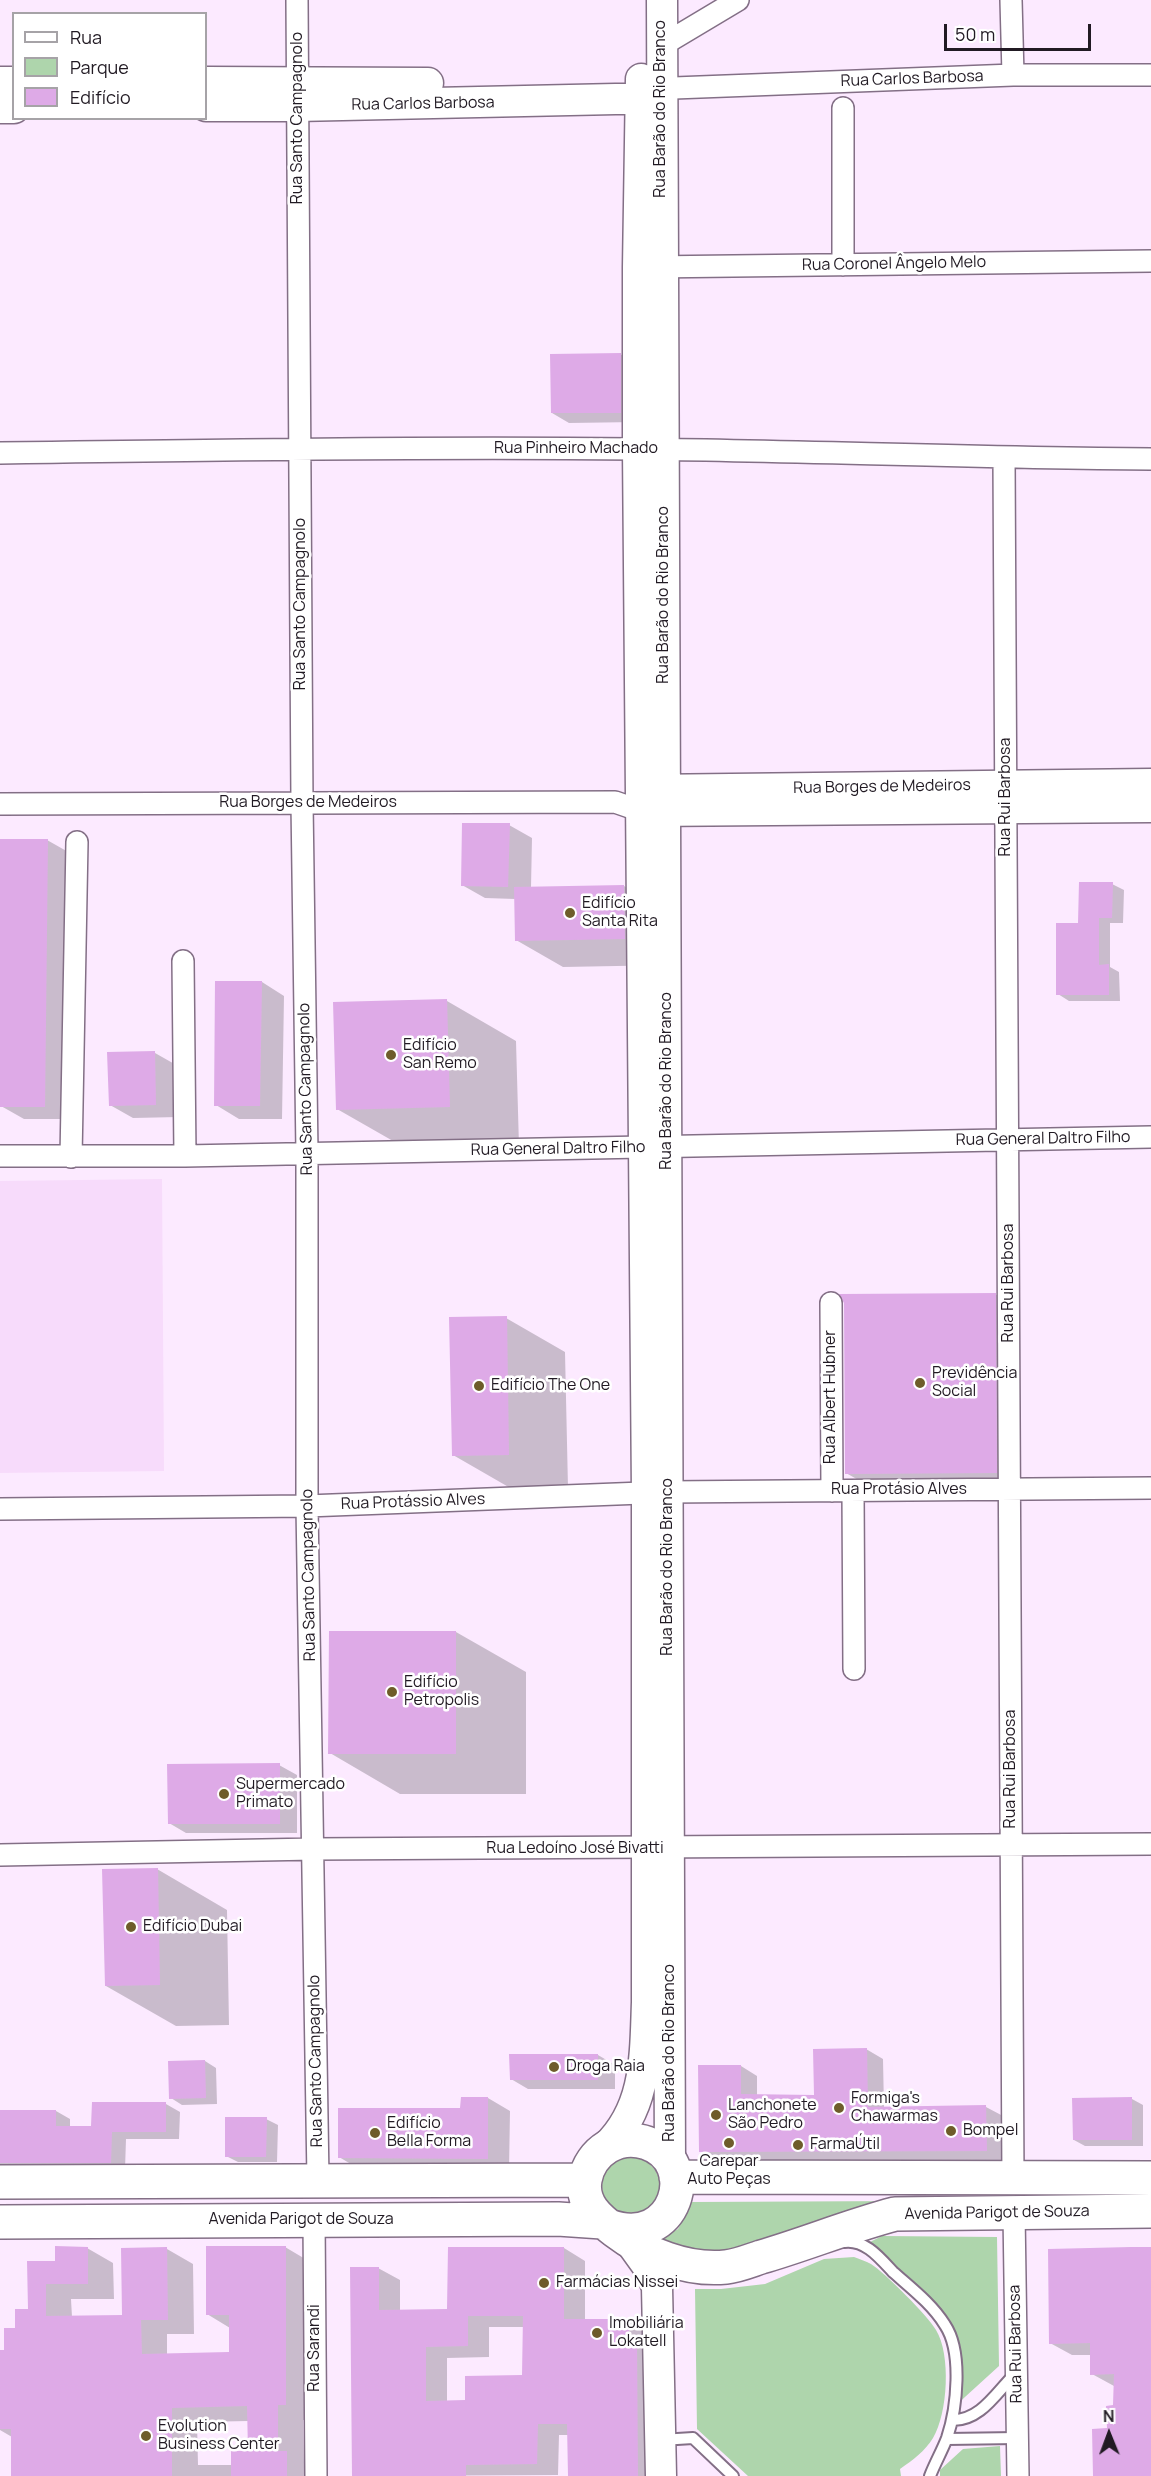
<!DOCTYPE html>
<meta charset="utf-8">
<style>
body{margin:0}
#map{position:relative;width:1151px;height:2476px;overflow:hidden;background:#fceaff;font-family:Manrope,sans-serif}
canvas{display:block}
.legend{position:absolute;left:12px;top:12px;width:195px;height:108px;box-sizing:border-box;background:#fff;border:2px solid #a6a3a7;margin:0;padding:8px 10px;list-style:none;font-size:18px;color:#211a23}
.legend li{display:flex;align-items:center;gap:12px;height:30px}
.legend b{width:30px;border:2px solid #a6a3a7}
.north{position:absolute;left:1079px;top:2404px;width:60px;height:60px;-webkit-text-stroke:4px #fff;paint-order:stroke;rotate:359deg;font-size:16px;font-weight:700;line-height:24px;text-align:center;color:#211a23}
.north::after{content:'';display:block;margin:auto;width:21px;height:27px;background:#211a23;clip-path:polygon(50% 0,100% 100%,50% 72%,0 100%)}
.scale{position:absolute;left:944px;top:24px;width:147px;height:27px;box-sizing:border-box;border:3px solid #211a23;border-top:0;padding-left:8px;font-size:18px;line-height:21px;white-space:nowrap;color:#211a23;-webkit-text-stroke:4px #fff;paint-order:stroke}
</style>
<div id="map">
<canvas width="1151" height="2476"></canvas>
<ul class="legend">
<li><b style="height:8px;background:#fff"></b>Rua</li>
<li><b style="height:16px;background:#aed5ac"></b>Parque</li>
<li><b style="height:16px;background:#deaae7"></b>Edifício</li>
</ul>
<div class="north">N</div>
<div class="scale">50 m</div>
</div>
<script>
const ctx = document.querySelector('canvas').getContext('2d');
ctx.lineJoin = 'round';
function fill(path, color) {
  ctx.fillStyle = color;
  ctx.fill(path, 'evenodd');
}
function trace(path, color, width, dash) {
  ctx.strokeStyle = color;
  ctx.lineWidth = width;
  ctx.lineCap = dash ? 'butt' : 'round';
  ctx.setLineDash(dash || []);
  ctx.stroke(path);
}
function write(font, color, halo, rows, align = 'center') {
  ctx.font = font + ' Manrope,sans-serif';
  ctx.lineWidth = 5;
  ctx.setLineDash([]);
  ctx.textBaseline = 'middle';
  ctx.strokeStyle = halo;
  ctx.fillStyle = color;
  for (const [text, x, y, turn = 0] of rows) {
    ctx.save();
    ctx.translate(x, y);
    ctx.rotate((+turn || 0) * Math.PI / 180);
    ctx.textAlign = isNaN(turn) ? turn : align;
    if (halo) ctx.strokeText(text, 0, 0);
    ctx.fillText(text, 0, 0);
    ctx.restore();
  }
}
const built = new Path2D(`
 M162 1179 164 1471 0 1473V1181Z`);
const green = new Path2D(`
 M602 2186a29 29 0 1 1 58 0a29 29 0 1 1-58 0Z
 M907 2201 748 2252 697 2254 656 2241 678 2229 691 2202Z
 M882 2236 997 2237 999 2366 954 2407 956 2366 946 2326 866 2244Z
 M854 2257C859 2259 866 2261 871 2264 884 2272 929 2317 936 2330 951 2354 948 2413 933 2438 925 2451 913 2460 900 2469L901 2476H748L697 2429 695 2289H721L765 2284 824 2259Z
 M1000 2446 1001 2476H940V2470L963 2449Z`);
const shadow = new Path2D(`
 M620 354 638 364V422L569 423 552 413Z
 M509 825 532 838 531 888 624 886 671 913V965L563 967 516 940 515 899 485 898 462 885Z
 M0 840H47L70 853 67 1119H24L1 1106Z
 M1112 884 1124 890 1123 923H1110V967L1119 972 1120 1001H1069L1058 994 1080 924Z
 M262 982 284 996 282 1119H239L216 1105Z
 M447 1001 516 1041 519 1146 407 1149 337 1109Z
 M155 1053 178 1066 179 1117 133 1118 110 1105Z
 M995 1294 1018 1307 1019 1485 869 1486 846 1473Z
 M506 1318 565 1352 568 1488 512 1489 453 1455Z
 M456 1632 526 1672V1794H400L330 1753Z
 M279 1765 297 1775V1833H186L169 1823Z
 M157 1869 227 1910 229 2025 176 2026 106 1986Z
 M866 2049 883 2059 884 2108 986 2107 1003 2116 1004 2160 717 2161 700 2151 741 2066 757 2076V2096L816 2097Z
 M598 2055 615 2065V2089H528L511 2079Z
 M205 2061 216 2068 217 2104 182 2105 171 2098Z
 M488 2098 510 2111 509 2171 361 2170 339 2157Z
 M1132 2099 1143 2105V2146H1085L1074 2140Z
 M166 2104 180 2112 179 2139H126L125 2170H8L0 2165V2111H56L70 2119V2128H93Z
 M266 2119 278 2125 277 2162H238L226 2156Z
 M285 2247 312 2263V2420H303L304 2462 313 2467V2476H13L12 2437 0 2430V2351H6L56 2262 87 2248 113 2263 114 2299H71L72 2317 124 2316 167 2249 193 2264 194 2334H167V2355L230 2354V2328L207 2314ZM249 2421V2453L233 2465H198L197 2422Z
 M564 2248 585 2261V2320H629L650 2332 659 2476H570L569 2435H559L558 2475 353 2476 378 2268 400 2280V2311L449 2310ZM489 2327H524V2376L467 2402H447V2358L489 2357Z
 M1151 2248V2476H1095L1115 2407 1114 2386 1092 2374V2355H1072L1050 2343Z`);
const building = new Path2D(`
 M621 353V413H551L550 354Z
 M462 823H510L508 887 461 886Z
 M0 839H48L45 1107H0Z
 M1079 882H1113L1112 918H1099V965L1109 964V995H1056V923H1078Z
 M624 885 625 939 515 941 514 887Z
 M215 981H262L260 1106H214Z
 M447 999 450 1107 336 1110 333 1002Z
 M155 1051 156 1105 109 1106 107 1052Z
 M996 1293 997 1473 845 1474 844 1303 839 1294Z
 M507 1316 509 1455 452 1456 449 1317Z
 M329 1631H456V1754H328Z
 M280 1763V1824H168L167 1764Z
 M158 1868 160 1985 105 1986 102 1869Z
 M867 2048 868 2107 986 2105 987 2151 699 2152 698 2065H741V2094L814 2095 813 2049Z
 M509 2054H598V2080H510Z
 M205 2060 206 2098 169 2099 168 2061Z
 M461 2097H488V2159L338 2158V2108H460Z
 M1132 2097V2140H1073L1072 2098Z
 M92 2102H166V2132H112L111 2163H0V2110H56V2126H91Z
 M225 2117H267L266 2157H225Z
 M55 2246 88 2247V2284H46V2316L122 2315 121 2248 167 2247 168 2320H141L142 2354 229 2352V2315H206V2246H286V2405H278V2451H287V2476H231V2451H248L247 2406 172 2408V2476H11V2429H0V2350H4V2328H15V2309H28L27 2261H55Z
 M448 2247H564V2319H629V2347H637L638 2476H568L567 2424H538L537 2464 466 2465V2476H352L350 2267H379V2310L447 2309ZM468 2316H523L522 2375 465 2376V2400L426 2401V2347L468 2346Z
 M1131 2247H1151V2476H1093L1092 2429 1107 2428 1106 2406 1113 2405 1114 2374 1090 2375V2343L1049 2344 1048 2249Z`);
const lane = new Path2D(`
 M844 2242C865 2239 880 2258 893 2272 911 2288 932 2304 945 2325 963 2352 957 2408 947 2438 942 2451 935 2463 930 2476
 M952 2420C980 2421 996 2393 1014 2375
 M947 2439 1017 2438
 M661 2440 693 2438 733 2476`);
const street = new Path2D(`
 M297 0 302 803 307 1153V1506L318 2179
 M1011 0 1013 75
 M661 46 738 0
 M662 83 674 88 1013 75H1151
 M843 265V108
 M650 267 1151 261
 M0 453C212 450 424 447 636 449 808 451 979 458 1151 459
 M1004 458 1013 2179
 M0 804 615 802 641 811
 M183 961 185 1156
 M0 1156H185L1151 1137
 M71 1157 77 842
 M831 1303 832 1491
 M853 1491 854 1669
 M0 1509 307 1506 668 1492 1151 1488
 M0 1855 314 1849 1151 1844
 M1014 2213 1018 2476
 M314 2220 316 2476`);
const secondary = new Path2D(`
 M662 0 670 2161
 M0 82H14
 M206 82 428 83
 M206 106H297L661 98
 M0 108H14
 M647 790 1151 784
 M647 811 1151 807
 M606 2147C647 2108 645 2055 647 2002V1494L638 449V267L641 79
 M631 2243 649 2268 657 2287 661 2476`);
const primary = new Path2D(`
 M676 2177 1151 2178
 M0 2182 585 2180
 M0 2222 558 2219 602 2222
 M609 2226C676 2250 702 2162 647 2143 619 2133 590 2151 585 2180 581 2204 598 2218 615 2231 645 2254 687 2271 726 2267 737 2266 749 2261 761 2257 806 2244 849 2226 895 2214L1151 2211`);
const markers = [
 [570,913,6,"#6e5c2a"],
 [391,1055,6,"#6e5c2a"],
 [920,1383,6,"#6e5c2a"],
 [479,1386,6,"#6e5c2a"],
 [392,1692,6,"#6e5c2a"],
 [224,1794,6,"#6e5c2a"],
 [131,1927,6,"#6e5c2a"],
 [554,2067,6,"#6e5c2a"],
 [839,2108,6,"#6e5c2a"],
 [716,2115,6,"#6e5c2a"],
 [951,2131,6,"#6e5c2a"],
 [375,2133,6,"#6e5c2a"],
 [729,2143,6,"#6e5c2a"],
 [798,2145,6,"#6e5c2a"],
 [544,2283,6,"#6e5c2a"],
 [597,2333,6,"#6e5c2a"],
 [146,2436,6,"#6e5c2a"]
];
const streetNames = [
 ["Rua Carlos Barbosa",912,79,-2],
 ["Rua Carlos Barbosa",423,104,-1],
 ["Rua Barão do Rio Branco",661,109,-90],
 ["Rua Santo Campagnolo",298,118,-90],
 ["Rua Coronel Ângelo Melo",894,264,-1],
 ["Rua Pinheiro Machado",576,449],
 ["Rua Barão do Rio Branco",664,595,-90],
 ["Rua Santo Campagnolo",301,604,-90],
 ["Rua Borges de Medeiros",882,787,-1],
 ["Rua Rui Barbosa",1006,797,-90],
 ["Rua Borges de Medeiros",308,803],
 ["Rua Barão do Rio Branco",667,1081,-90],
 ["Rua Santo Campagnolo",306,1089,-91],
 ["Rua General Daltro Filho",1043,1139,-1],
 ["Rua General Daltro Filho",558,1149,-1],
 ["Rua Rui Barbosa",1009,1283,-90],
 ["Rua Albert Hubner",831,1397,-90],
 ["Rua Protásio Alves",899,1490],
 ["Rua Protássio Alves",413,1502,-2],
 ["Rua Barão do Rio Branco",668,1567,-90],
 ["Rua Santo Campagnolo",309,1575,-91],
 ["Rua Rui Barbosa",1011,1769,-90],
 ["Rua Ledoíno José Bivatti",575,1849],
 ["Rua Barão do Rio Branco",670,2053,-90],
 ["Rua Santo Campagnolo",316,2061,-91],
 ["Avenida Parigot de Souza",997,2213,-1],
 ["Avenida Parigot de Souza",301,2220],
 ["Rua Rui Barbosa",1016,2344,-91],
 ["Rua Sarandi",315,2348,-90]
];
const poiNames = [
 ["Edifício",582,904],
 ["Santa Rita",582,922],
 ["Edifício",403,1046],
 ["San Remo",403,1064],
 ["Previdência",932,1374],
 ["Social",932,1392],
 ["Edifício The One",491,1386],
 ["Edifício",404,1683],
 ["Petropolis",404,1701],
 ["Supermercado",236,1785],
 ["Primato",236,1803],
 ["Edifício Dubai",143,1927],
 ["Droga Raia",566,2067],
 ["Formiga's",851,2099],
 ["Chawarmas",851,2117],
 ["Lanchonete",728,2106],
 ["São Pedro",728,2124],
 ["Edifício",387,2124],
 ["Bella Forma",387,2142],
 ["Bompel",963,2131],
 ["FarmaÚtil",810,2145],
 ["Carepar",729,2162,"center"],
 ["Auto Peças",729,2180,"center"],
 ["Farmácias Nissei",556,2283],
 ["Imobiliária",609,2324],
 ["Lokatell",609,2342],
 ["Evolution",158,2427],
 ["Business Center",158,2445]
];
fill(built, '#f7dbfb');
fill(green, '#aed5ac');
fill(shadow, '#0003');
fill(building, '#deaae7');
trace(lane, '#836f86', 14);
trace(street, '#836f86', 24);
trace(secondary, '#836f86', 33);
trace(primary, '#836f86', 36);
trace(lane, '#fff', 10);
trace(street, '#fff', 21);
trace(secondary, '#fff', 30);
trace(primary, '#fff', 33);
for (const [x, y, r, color] of markers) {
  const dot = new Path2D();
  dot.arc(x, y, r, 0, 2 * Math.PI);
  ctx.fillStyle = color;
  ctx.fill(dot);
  trace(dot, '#fff', 2);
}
write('16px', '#211a23', '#fff', streetNames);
write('16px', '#211a23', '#fff', poiNames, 'left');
</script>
